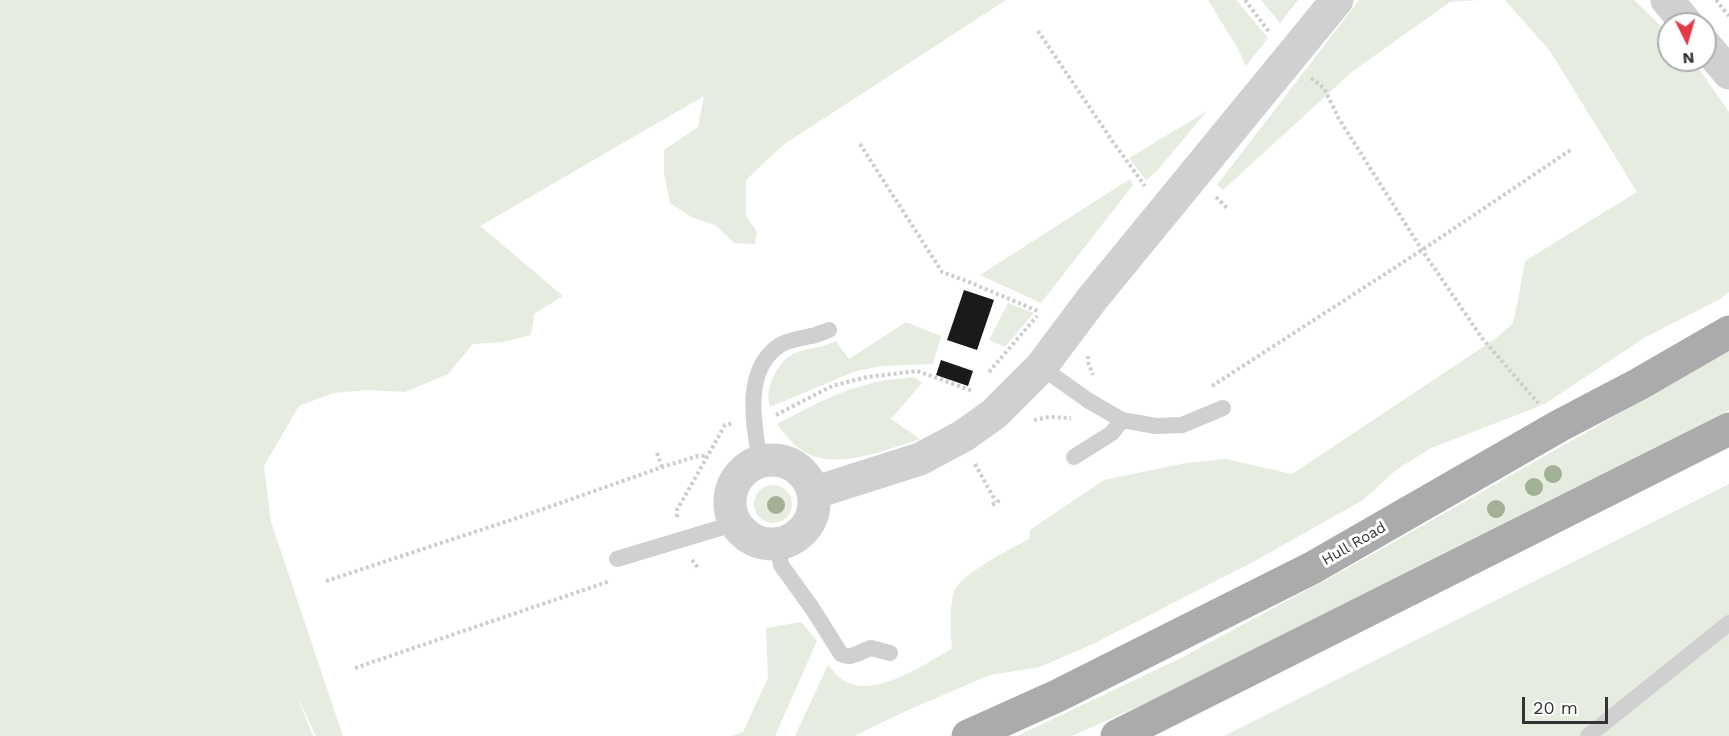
<!DOCTYPE html>
<style>
body{margin:0}
#map{position:relative;width:1729px;height:736px;overflow:hidden;background:#fff;font-family:"Work Sans",sans-serif}
canvas{display:block}
.north{position:absolute;left:1657px;top:12px;width:60px;height:60px;box-sizing:border-box;background:#fff;border:2px solid #adadad;border-radius:50%;rotate:175deg;font-size:16px;font-weight:700;line-height:24px;text-align:center;color:#333}
.north::after{content:'';display:block;margin:auto;width:21px;height:27px;background:#e63946;clip-path:polygon(50% 0,100% 100%,50% 72%,0 100%)}
.scale{position:absolute;left:1522px;top:697px;width:86px;height:27px;box-sizing:border-box;border:3px solid #333;border-top:0;padding-left:8px;font-size:18px;line-height:21px;white-space:nowrap;color:#333;-webkit-text-stroke:4px #fff;paint-order:stroke}
</style>
<div id="map">
<canvas width="1729" height="736"></canvas>
<div class="north">N</div>
<div class="scale">20 m</div>
</div>
<script>
const ctx = document.querySelector('canvas').getContext('2d');
ctx.lineJoin = 'round';
function fill(path, color) {
  ctx.fillStyle = color;
  ctx.fill(path, 'evenodd');
}
function trace(path, color, width, dash) {
  ctx.strokeStyle = color;
  ctx.lineWidth = width;
  ctx.lineCap = dash ? 'butt' : 'round';
  ctx.setLineDash(dash || []);
  ctx.stroke(path);
}
function write(font, color, halo, rows, align = 'center') {
  ctx.font = font + ' "Work Sans",sans-serif';
  ctx.lineWidth = 6;
  ctx.setLineDash([]);
  ctx.textBaseline = 'middle';
  ctx.strokeStyle = halo;
  ctx.fillStyle = color;
  for (const [text, x, y, turn = 0] of rows) {
    ctx.save();
    ctx.translate(x, y);
    ctx.rotate((+turn || 0) * Math.PI / 180);
    ctx.textAlign = isNaN(turn) ? turn : align;
    if (halo) ctx.strokeText(text, 0, 0);
    ctx.fillText(text, 0, 0);
    ctx.restore();
  }
}
const green = new Path2D(`
 M0 0H1006L783 145 746 180V216L757 232 755 244 734 243 715 225 693 218 670 203 664 173V150L698 127 704 96 480 226 563 296 534 314 531 335 503 342 473 344 448 374 405 392 368 390 333 393 299 406 264 466 271 522 343 736H316L296 694 313 736H0Z
 M1208 0H1236L1268 38 1246 66 1238 49Z
 M1261 0H1298L1280 23Z
 M1359 0H1479L1450 2 1353 71 1223 190 1217 185Z
 M1505 0H1634L1669 34V60H1693L1729 112V292L1720 299 1644 338 1546 403 1535 408 1431 448 1396 470 1363 500 1251 563 1095 643 1040 667 990 675 908 710 854 736H795L828 665C833 670 838 678 845 681 875 699 926 663 952 649 951 635 949 605 954 592 961 573 1011 549 1029 539L1030 530 1104 480 1186 463 1226 459 1292 474 1495 339 1513 323 1518 300 1525 261 1637 192 1550 51Z
 M1207 111 1157 171 1146 180 1129 158Z
 M1130 179 1133 185 1041 303 980 275Z
 M1008 303 1034 313 1005 347 989 340Z
 M906 322 941 336 933 364 882 366 856 371 770 407C767 397 768 388 773 378 788 343 809 354 836 341L849 359Z
 M1729 351V410L1157 698 1072 736H1017L1179 659 1355 564Z
 M914 377 922 383 891 419 920 439C887 449 835 472 803 451 792 444 785 434 777 424 808 408 838 391 872 383 885 379 900 379 914 377Z
 M1729 484V736H1224Z
 M754 504a19 19 0 1 1 38 0a19 19 0 1 1-38 0Z
 M801 622 817 641 775 736H731L743 732 768 678 766 628Z`);
const building = new Path2D(`
 M964 290 994 300 977 350 947 340Z
 M941 360 973 371 968 386 936 375Z`);
const path = new Path2D(`
 M1245 0 1270 33
 M1716 0 1729 16
 M1038 31 1113 142 1145 186
 M1311 78 1324 88 1339 119 1422 250 1482 338 1538 403
 M860 144 942 272 969 282 1040 312
 M1216 197 1227 208
 M1088 356V362L1093 375
 M989 372 1037 316
 M1212 386 1422 250 1572 149
 M776 415 832 386 867 377 917 371 973 391
 M1034 420 1049 417 1071 418
 M657 453 662 467
 M975 464 996 502
 M992 505 1002 499
 M677 517V510L725 425 734 423
 M692 560 699 569
 M326 581 529 514 662 467 698 456H708
 M355 668 610 581`);
const lane = new Path2D(`
 M1041 367 1089 401 1122 420 1156 426 1182 425 1223 408
 M1074 457 1112 433 1122 420
 M760 462C754 425 742 370 780 345 790 339 800 339 811 336 817 335 823 332 829 330
 M777 544 781 565 812 608 841 654C851 660 861 651 871 648L890 653
 M617 559 720 528 734 521
 M1588 736 1729 623`);
const street = new Path2D(`
 M1667 0 1687 24
 M1705 45 1729 73
 M730 502a42 42 0 1 1 84 0a42 42 0 1 1-84 0Z
 M813 493 920 459 963 436 994 414 1041 367 1092 299 1337 0`);
const primary = new Path2D(`
 M968 736 1057 696 1312 568 1559 426 1639 384 1729 332
 M1117 736 1729 429`);
const trees = [
 [1553,474],
 [1534,487],
 [776,505],
 [1496,509]
];
const streetNames = [
 ["Hull Road",1354,544,-30]
];
fill(green, '#e6ecdf');
fill(building, '#1a1a1a');
trace(path, '#cdcdcd', 4, [3, 3]);
trace(lane, '#d0d0d0', 16);
trace(street, '#d0d0d0', 33);
trace(primary, '#ababab', 33);
ctx.fillStyle = '#a2b095';
for (const [x, y] of trees) {
  ctx.beginPath();
  ctx.arc(x, y, 9, 0, 2 * Math.PI);
  ctx.fill();
}
write('15px', '#333', '#fff', streetNames);
</script>
